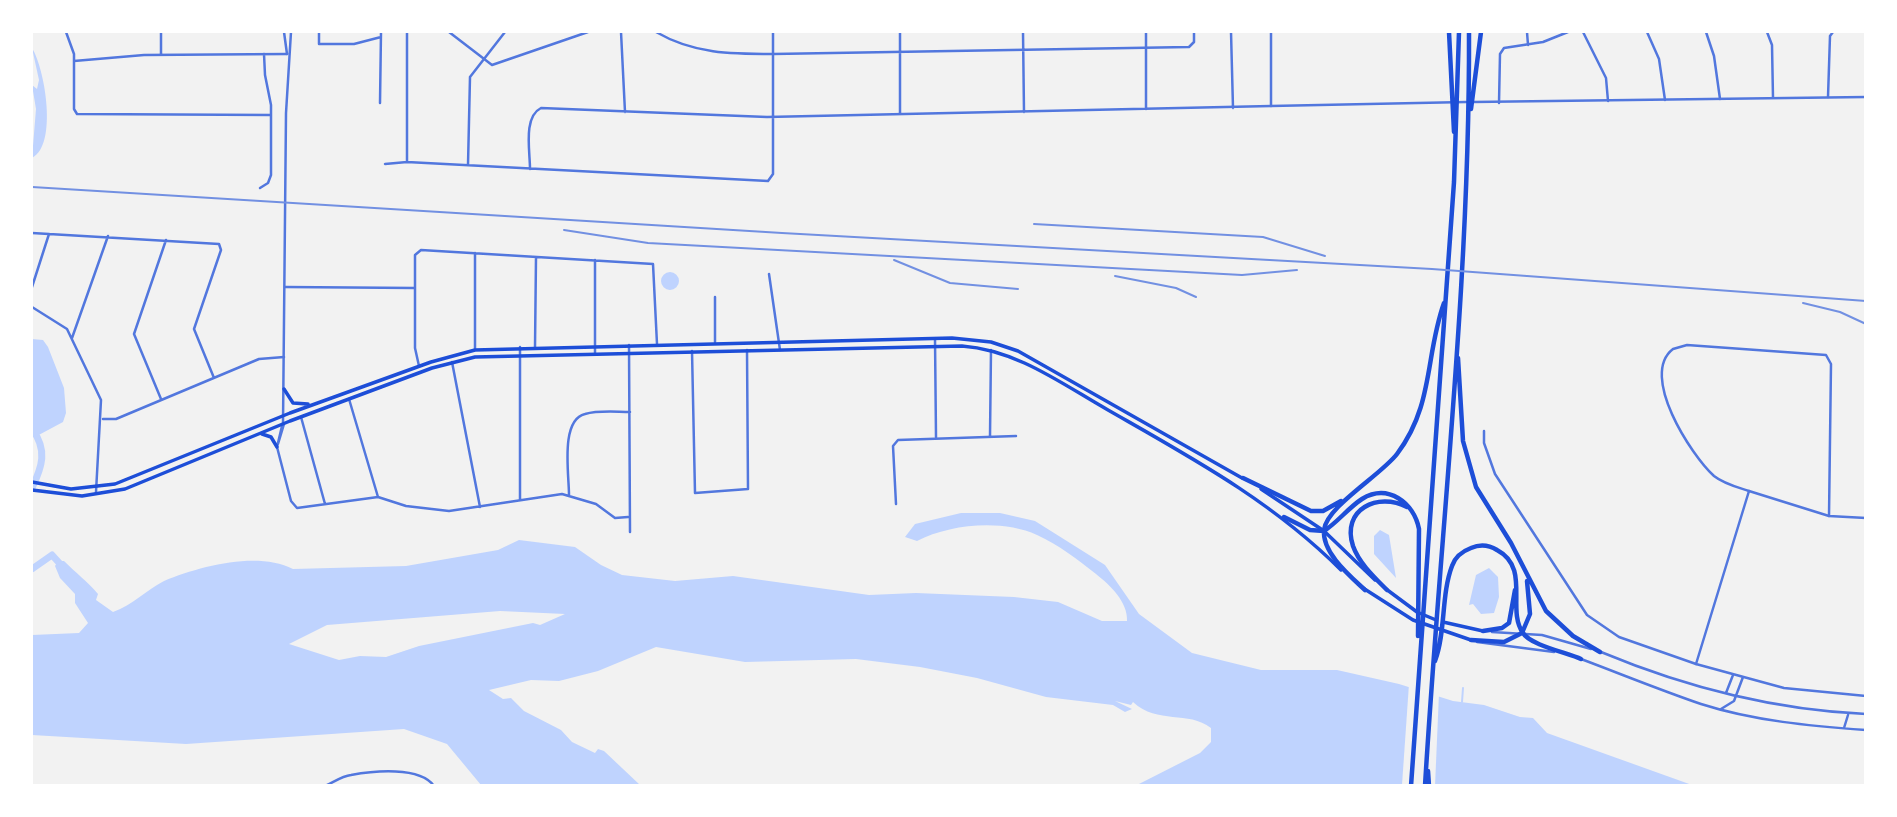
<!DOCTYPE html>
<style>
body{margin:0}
#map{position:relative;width:1897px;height:817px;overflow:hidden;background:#f2f2f2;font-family:Karla,sans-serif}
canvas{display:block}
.frame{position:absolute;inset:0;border:33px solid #fff;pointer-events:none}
</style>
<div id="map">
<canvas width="1897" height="817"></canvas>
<div class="frame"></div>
</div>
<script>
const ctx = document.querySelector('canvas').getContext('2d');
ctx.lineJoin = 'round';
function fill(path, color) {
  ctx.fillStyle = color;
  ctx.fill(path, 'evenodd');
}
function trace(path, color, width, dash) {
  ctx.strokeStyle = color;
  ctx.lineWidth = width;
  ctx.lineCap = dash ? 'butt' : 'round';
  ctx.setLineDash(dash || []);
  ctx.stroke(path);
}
const water = new Path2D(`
 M32 48C45 69 58 145 32 158L36 109 32 85 37 89 39 80Z
 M661 281a9 9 0 1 1 18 0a9 9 0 1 1-18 0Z
 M32 339 43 340 48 347 64 388 66 413 63 422 35 437 32 436Z
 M961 513H1000L1035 521 1105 565 1139 614 1192 653 1261 670H1337L1399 684 1453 701 1484 705 1520 717 1533 718 1547 733 1692 785H1137L1200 753 1211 742V728C1188 710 1158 725 1133 702L1131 705 1115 701 1132 709 1125 712 1113 705 1046 697 977 678 920 667 856 659 745 662 656 647 598 671 559 681 531 680 489 690 503 699 511 698 524 711 561 730 572 742 595 753 598 749 604 751 640 785H481L447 744 404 729 186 744 32 735V635L79 633 88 623 75 603V594L60 578 55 566 58 561H64C76 573 87 581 98 594L96 600 113 612C133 605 146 590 164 581 200 566 258 551 293 569L406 566 498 550 519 540 575 547 601 565 622 575 675 581 733 576 869 595 916 593 1014 597 1058 602 1102 621H1127C1128 602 1110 585 1096 574 1077 559 1059 545 1037 535 1002 519 950 524 917 541L905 537 915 524ZM500 611 565 614 540 625 533 623 419 646 386 657 360 656 339 660 289 644 327 625Z
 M1380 530 1389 535 1396 578 1374 554V536Z
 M1489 568 1498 577 1499 597 1494 613 1481 614 1473 604 1469 605 1476 575Z`);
const pier = new Path2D(`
 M1409 684 1439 693 1435 786 1402 785Z`);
const stream = new Path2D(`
 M1462 702 1463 688`);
const river = new Path2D(`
 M32 429C48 450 42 467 32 488
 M32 569 52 555 62 566`);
const minor = new Path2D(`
 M66 32 74 54V109L77 114 271 115
 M319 32V44H354L381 37
 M449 32 492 65 588 32
 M621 32 625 112
 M656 32C694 54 731 54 773 54L1189 47 1194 42V32
 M900 32V114
 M1023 32 1024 112
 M1146 32V109
 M1231 32 1233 108
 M1527 32 1528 45
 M1583 32 1606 78 1608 101
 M1647 32 1659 59 1665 100
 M1706 32 1714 56 1720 99
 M161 55V32
 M74 61 144 55 287 54
 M1828 97 1830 36 1833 32
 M380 103 381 32
 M1499 103 1500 54 1504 48 1543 42 1568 32
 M407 162V32
 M385 164 407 162 768 181 773 174V32
 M468 165 470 77 505 32
 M530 169C530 151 523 117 541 108L767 117 1271 106
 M260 188 268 183 271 175V105L265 75 264 54
 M32 233 219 244 221 250 194 329 214 378
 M769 274 780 350
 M32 287 49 234
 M285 287 415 288
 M715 297V342
 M32 307 67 329 101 400 96 492
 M72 338 108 236
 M935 339 936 437
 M629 345 630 532
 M520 347V500
 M535 347 536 257
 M475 350V253
 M692 351 695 493 748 489 747 350
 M595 353V260
 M452 362 480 507
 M419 366 415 348V255L421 250 653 264 657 344
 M161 399 134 334 166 240
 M349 399 378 497
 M301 417 325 504
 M103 419H116L259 359 284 357
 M282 426 277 447 291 501 297 508 378 497 406 506 449 511 562 494 596 504 615 518 628 517
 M1484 431V443L1495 474 1587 615 1619 637 1696 664
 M990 436 991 350
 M278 444 284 424
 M1749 491C1737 487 1724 484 1714 476 1691 455 1639 375 1673 349L1687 345 1826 355 1831 364 1829 516
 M569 495C569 474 560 420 585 414 599 410 616 412 630 412
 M896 504 893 446 898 440 1016 436
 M110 786H176
 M325 786C334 782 342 776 351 775 373 771 420 766 434 786`);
const tertiary = new Path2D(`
 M284 32 287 54
 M1271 32V106L1466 102
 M1767 32 1772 45 1773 98
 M1473 102 1866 97
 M283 424 286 113 291 32
 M1866 518 1829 516 1749 491 1696 664 1784 688 1866 696
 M1492 632 1542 635 1591 649
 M1477 642 1554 652
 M1601 652C1685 687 1774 710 1866 714
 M1581 659C1621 674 1660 690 1701 704 1754 721 1811 726 1866 730
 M1726 693 1733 675
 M1721 709 1734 701 1743 677
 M1844 728 1848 715`);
const secondary = new Path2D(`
 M284 389 293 403 308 404
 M262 434 271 437 277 447
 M32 482 71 489 115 484 290 413 431 362 475 350 952 338 991 342 1018 351 1242 478
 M1261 489 1324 531 1375 580
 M32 490 82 496 125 489 290 421 432 368 475 357 962 346C1017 350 1062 384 1108 410 1192 458 1272 501 1341 570
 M1363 588 1413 620 1471 640
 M1386 589 1417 612 1436 620
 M1443 622 1483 631`);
const motorway = new Path2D(`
 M1449 32 1454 132
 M1471 109 1481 32
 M1458 358 1463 441 1476 487 1511 543 1546 611 1573 636 1600 652
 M1243 478 1311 511H1323L1341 501
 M1284 517 1310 530 1324 531C1338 522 1348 508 1362 499 1388 483 1414 503 1419 529L1418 636
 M1365 590C1350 576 1322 553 1324 530 1326 507 1381 475 1397 454 1434 405 1425 356 1444 303
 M1387 590C1374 577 1359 563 1353 546 1341 509 1378 492 1407 507
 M1483 631 1502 628 1509 623 1515 590
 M1471 640 1504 642 1522 633 1530 614 1527 581
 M1435 661C1446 631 1441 595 1452 566 1455 557 1463 551 1471 548 1480 544 1489 545 1497 550 1531 568 1506 609 1523 633 1530 645 1568 653 1581 659
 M1428 771 1429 786
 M1411 786 1454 182 1459 32
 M1425 786C1440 534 1470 283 1469 32`);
const rail = new Path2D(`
 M32 187 782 233 1432 269 1866 301
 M1034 224 1263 237 1325 256
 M564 230 648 243 1242 275 1297 270
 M894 260 950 283 1018 289
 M1115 276 1176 288 1196 297
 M1803 303 1840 312 1866 324`);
fill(water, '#bfd3fe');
fill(pier, '#f2f2f2');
trace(stream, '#bfd3fe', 2);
trace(river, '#bfd3fe', 7);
trace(minor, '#5277de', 2.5);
trace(tertiary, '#5277de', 2.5);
trace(secondary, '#1d4ed8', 3.5);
trace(motorway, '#1d4ed8', 4.5);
trace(rail, '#7290e2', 2);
</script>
